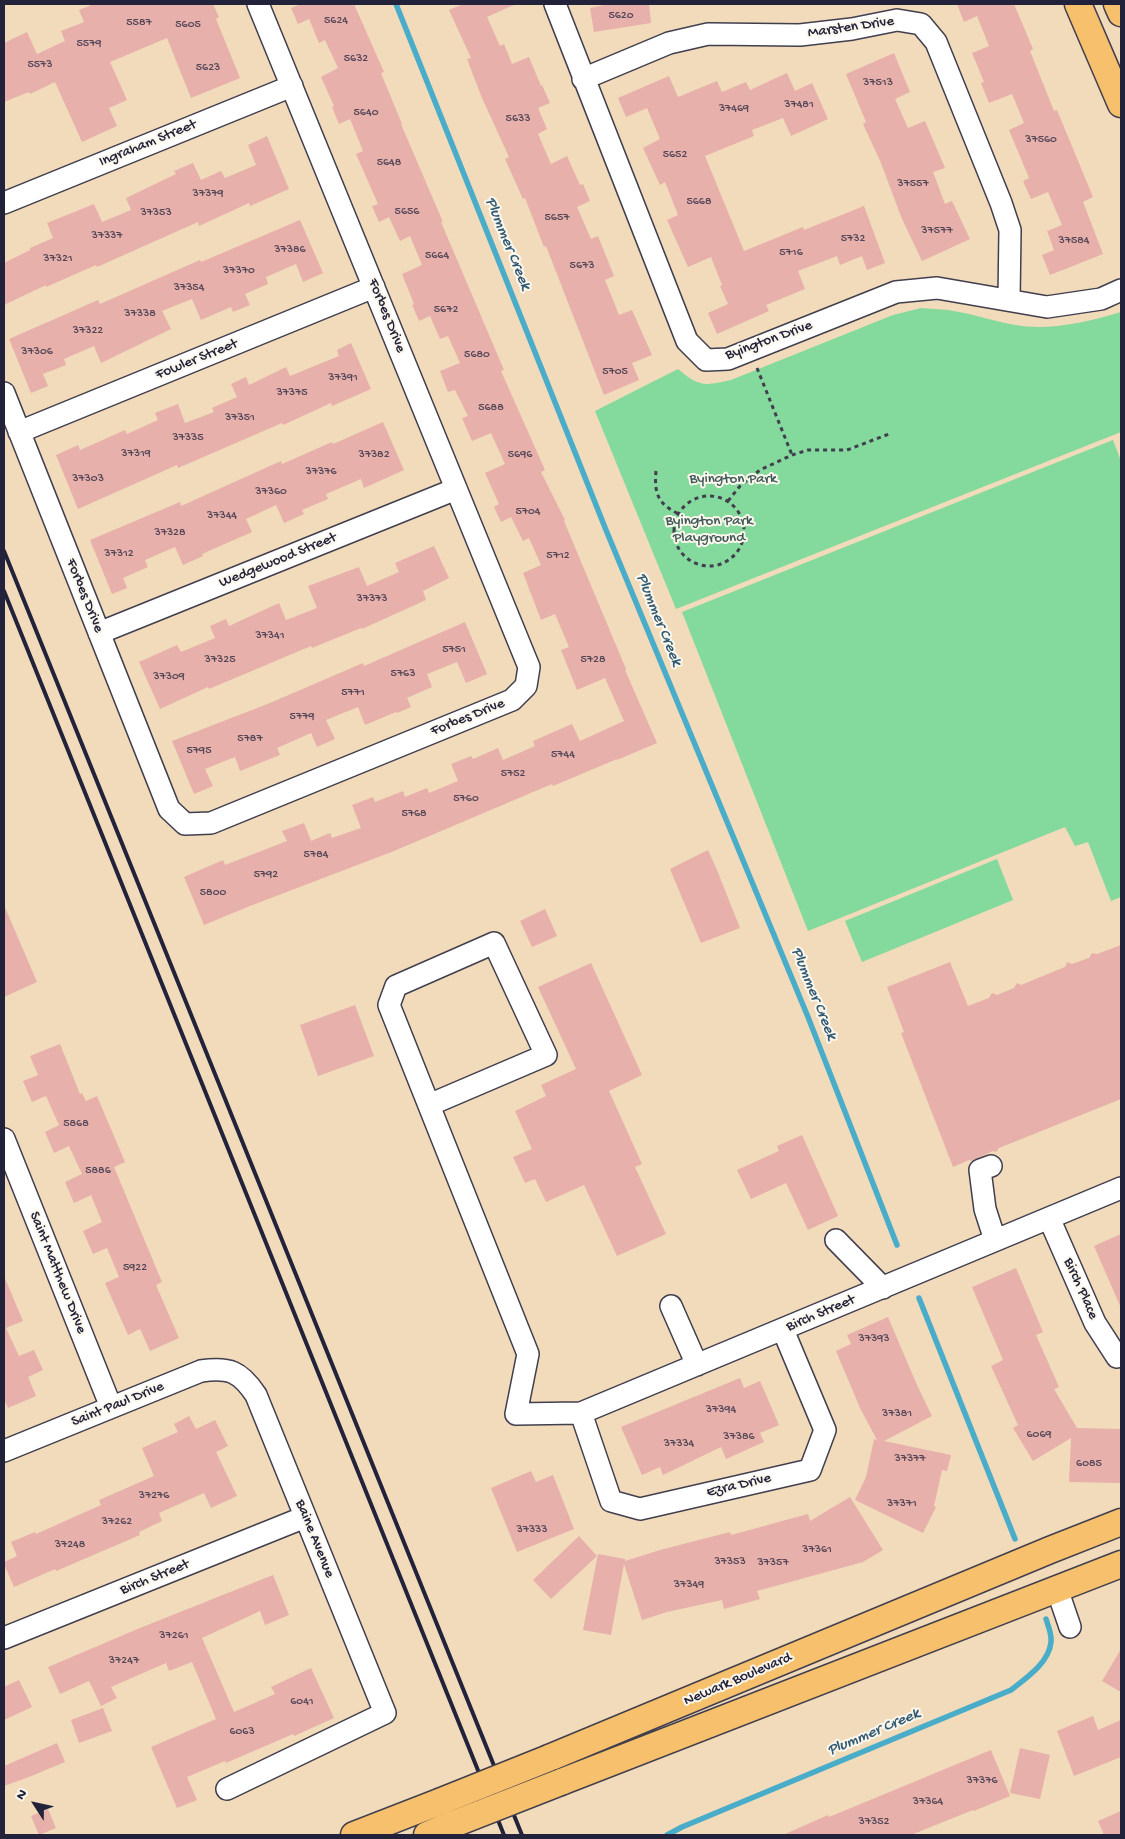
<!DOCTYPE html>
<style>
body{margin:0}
#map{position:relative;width:1125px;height:1839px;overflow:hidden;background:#f1dbba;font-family:"Gochi Hand",sans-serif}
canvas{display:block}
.frame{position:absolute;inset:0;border:5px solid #22223b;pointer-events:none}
.north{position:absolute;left:10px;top:1779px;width:50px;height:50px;-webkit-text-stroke:4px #fbf7ec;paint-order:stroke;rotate:305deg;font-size:14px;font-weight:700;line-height:20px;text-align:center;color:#22223b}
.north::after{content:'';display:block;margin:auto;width:18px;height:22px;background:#22223b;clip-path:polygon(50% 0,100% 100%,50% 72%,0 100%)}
</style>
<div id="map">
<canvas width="1125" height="1839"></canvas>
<div class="frame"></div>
<div class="north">N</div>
</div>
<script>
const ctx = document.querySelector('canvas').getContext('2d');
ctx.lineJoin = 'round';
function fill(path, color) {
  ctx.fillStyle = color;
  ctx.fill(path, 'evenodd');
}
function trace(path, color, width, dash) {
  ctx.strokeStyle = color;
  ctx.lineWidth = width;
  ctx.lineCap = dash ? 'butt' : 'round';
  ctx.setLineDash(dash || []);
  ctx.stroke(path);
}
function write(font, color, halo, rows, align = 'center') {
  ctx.font = font + ' "Gochi Hand",sans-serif';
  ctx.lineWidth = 4;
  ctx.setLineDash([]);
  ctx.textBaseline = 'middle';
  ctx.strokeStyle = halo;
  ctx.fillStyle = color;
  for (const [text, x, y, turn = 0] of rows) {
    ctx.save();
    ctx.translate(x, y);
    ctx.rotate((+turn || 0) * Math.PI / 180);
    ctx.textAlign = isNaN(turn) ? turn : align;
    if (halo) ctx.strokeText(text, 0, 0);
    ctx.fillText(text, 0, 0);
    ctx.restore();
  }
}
const green = new Path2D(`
 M921 308C930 309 939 309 948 310 978 314 1007 327 1038 327 1067 327 1094 320 1121 312V432L676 609 595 411 678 369C699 387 704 386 731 380L893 315Z
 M1113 440 1121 461V897L1111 901 1088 842 1075 846 1065 827 808 931 682 612Z
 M997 859 1013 900 862 962 845 921Z`);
const stream = new Path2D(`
 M396 4 606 530 808 1017 897 1245
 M919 1298 1015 1539
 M667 1835 682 1827 1011 1690C1026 1678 1049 1663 1051 1642 1052 1635 1048 1625 1046 1619`);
const building = new Path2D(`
 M94 4H213L219 17 216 19 240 78 191 98 167 38 110 62 127 100 109 108 117 126 82 142 55 82 30 94 29 92 4 102V43L27 32 37 54 65 41 61 31 84 22 79 10Z
 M301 4H354L384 72 381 73 402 124H401L443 222H441L504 370 501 371 545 470 541 472 565 520 564 521 626 669 625 670 657 743 617 760V759L553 786 552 784 394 851 250 906 204 925 184 877 223 860 225 865 287 841 282 831 304 823 311 841 330 833 332 838 361 828 352 805 373 797 375 802 403 791 405 797 427 788 429 793 458 781 451 764 471 756 473 759 498 748 503 760 535 746 533 741 572 724 580 741 624 721 605 678 577 690 561 650 569 647 555 614 541 620 523 573 541 565 529 538 523 541 511 517 501 522 494 507 499 504 485 473 505 464 491 433 472 441 462 418 468 416 455 390 448 392 440 371 460 363 448 336 440 339 430 316 419 321 412 305 414 304 402 274 422 265 410 236 400 241 389 217 379 222 372 206 378 204 356 154 363 151 350 119 339 124 332 107 334 106 321 77 338 68 325 40 319 43 309 19 298 24 291 8Z
 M463 4H516L487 17 500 46 504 44 512 64 529 57 541 86 542 85 550 103 538 108 547 129 538 134 551 164 567 156 580 185 583 184 590 201 577 207 591 239 598 236 614 276 605 280 619 315 632 310 652 355 632 363 639 380 604 395 546 246 544 247 525 198 523 199 505 159 509 157 482 98 467 59 471 58 449 10Z
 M609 4H649L651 23 594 32 590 8Z
 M957 4H1014L1033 49 1030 51 1054 111 1057 110 1093 197 1083 202 1103 254 1050 275 1042 255 1054 250 1047 231 1062 225 1048 192 1031 199 1023 181 1029 178 1009 130 1024 123 1012 94 989 103 981 83 984 82 972 53 989 46 977 16 964 22Z
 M894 53 910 92 895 99 908 128 925 121 945 168 933 172 945 204 952 201 970 239 922 261 902 219 881 163 863 124 866 122 846 74Z
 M787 73 795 91 812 83 828 119 791 136 783 118 752 130 754 136 705 156 744 251 803 227 804 230 864 206 885 263 867 270 862 256 840 265 837 256 798 271 805 289 766 305 769 311 717 334 708 313 728 304 720 286 722 285 711 257 688 267 667 220 678 215 665 182 660 185 643 148 660 139 647 108 626 117 618 98 669 76 678 97 717 81 722 92 746 82 750 90Z
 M267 136 289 189 250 206 249 203 199 226 198 222 97 267 96 265 46 287V285L4 305V263L30 250V248L53 238 47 223 94 204 102 222 131 210 126 198 176 174 174 171 193 163 201 180 221 171 225 178 256 165 248 145Z
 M300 220 323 273 303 282 296 264 266 277 268 284 245 294 250 305 233 312 231 307 201 320 192 299 162 311 171 329 101 363 94 346 64 359 66 365 43 374 48 386 31 393 9 339 98 300 100 304 200 260 201 262Z
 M351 343 371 389 332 406 331 403 283 425 282 423 178 468 177 465 78 509 56 455 78 445 80 450 125 430 127 434 158 420 155 413 178 404 185 423 214 412 212 408 237 397 231 384 246 377 249 385 286 367 290 376 339 356 337 350Z
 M383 422 404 470 364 488 361 479 326 494 328 499 302 510 304 514 284 523 276 505 246 519 252 532 202 554 203 556 183 565 175 547 145 560 148 567 123 578 127 588 112 594 90 540 180 502 181 506 281 461 282 464 332 442 333 444Z
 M434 546 449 578 423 591 426 600 362 629 361 628 312 648 311 646 209 689 208 687 160 709 139 662 177 645 181 652 215 638 210 626 226 619 229 626 279 603 286 620 317 608 308 586 359 567 367 586 399 572 395 563Z
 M465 622 487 674 466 683 457 662 427 674 432 687 407 698 411 707 397 713 396 712 365 725 358 707 326 720 335 739 317 747 311 733 277 748 280 755 240 771 235 757 205 769 213 786 194 794 172 741 270 703 363 663 364 666Z
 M708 850 717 870 740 928 701 943 670 869Z
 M4 905 37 982 4 997Z
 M545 909 557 936 532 947 520 921Z
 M1121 945V1099L999 1148 996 1152 993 1151 971 1161 969 1160 953 1167 901 1033 904 1032 887 987 950 962 968 1006 989 998 992 993 997 995 1014 988 1017 983 1021 985 1065 967 1067 962 1072 964 1089 958 1092 953 1097 954Z
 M591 963 642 1075 609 1091 642 1164 635 1167 666 1234 617 1256 584 1185 546 1202 535 1179 525 1183 513 1157 532 1149 515 1111 546 1096 541 1085 576 1069 538 987Z
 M355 1005 374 1056 318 1076 300 1025Z
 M60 1044 80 1094 82 1093 86 1101 97 1096 125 1162 114 1167 162 1282 156 1285 179 1338 150 1351 140 1329 128 1335 105 1283 119 1277 107 1248 93 1254 83 1231 102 1222 91 1195 74 1203 65 1182 82 1174 69 1146 54 1153 45 1132 59 1125 46 1096 32 1102 23 1081 38 1075 30 1056Z
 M802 1135 838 1216 808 1230 786 1183 751 1199 737 1170 779 1151 777 1146Z
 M1121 1234V1308L1094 1246Z
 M1016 1268 1043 1332 1036 1335 1059 1387 1054 1389 1077 1428 1121 1429V1483L1069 1482 1071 1438 1033 1461 1013 1428 1018 1425 991 1366 1003 1360 972 1287Z
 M4 1276 23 1321 6 1328 19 1356 34 1350 43 1370 28 1377 36 1396 8 1408 4 1399Z
 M888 1317 917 1385 932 1416 884 1441 951 1455 947 1471 942 1470 934 1506 936 1507 923 1533 855 1500 866 1477 874 1439 877 1440 860 1408 836 1351 851 1344 847 1335Z
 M740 1378 744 1388 760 1381 779 1425 760 1433 764 1442 726 1459 721 1447 663 1475 660 1467 642 1475 621 1427Z
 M189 1416 196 1429 215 1420 228 1446 216 1452 237 1496 211 1508 204 1493 159 1513 162 1521 139 1532 140 1535 56 1571 55 1569 14 1587 4 1564V1562L17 1556 11 1542 35 1532 36 1534 101 1505 99 1500 154 1476 142 1448 178 1432 174 1424Z
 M531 1471 536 1482 553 1475 574 1529 517 1552 491 1488Z
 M850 1497 883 1550 863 1562 757 1591 760 1599 724 1609 722 1600 667 1612 642 1620 624 1564 611 1635 583 1630 598 1554 625 1559V1561L660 1550 730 1532 731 1535 808 1514 810 1521Z
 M579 1536 597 1556 551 1599 533 1580Z
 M273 1575 289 1615 265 1625 260 1611 202 1638 234 1712 275 1694 271 1687 311 1668 334 1718 294 1736 293 1734 226 1763 225 1761 187 1777 197 1800 177 1808 151 1747 216 1719 192 1662 169 1671 166 1663 111 1687 117 1698 101 1706 89 1681 60 1694 48 1667 140 1628Z
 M1121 1649V1692L1102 1681Z
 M19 1680 32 1707 4 1720V1687Z
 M103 1708 112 1731 79 1743 71 1720Z
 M1093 1716 1098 1730 1121 1720V1757L1074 1776 1057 1731Z
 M57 1743 65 1762 29 1777 4 1786V1766Z
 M1020 1748 1050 1755 1040 1799 1010 1793Z
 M991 1750 1010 1796 974 1811 973 1810 911 1835H783L828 1815 829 1817Z
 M48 1809 56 1828 39 1835 31 1816Z
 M1121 1811V1835H1104L1098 1821Z`);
const path = new Path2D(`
 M757 368 792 455
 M656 471C654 494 658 504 679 514
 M674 531a35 35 0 1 1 70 0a35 35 0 1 1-70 0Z
 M728 501 740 486 760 470 792 455 808 450H847L889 434`);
const minor = new Path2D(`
 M555 4 687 341 706 360 728 359 896 292 937 288 1047 307 1101 299 1121 290
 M583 79 669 43 708 34 800 35 852 29 897 20 921 24 936 42 1001 203 1010 230 1009 299
 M4 203 292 86
 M4 393 169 809 185 824 211 823 512 700 526 686 529 667 258 4
 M19 432 374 287
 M99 633 456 489
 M429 1105 546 1055 494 943 396 986 389 1005 528 1354 516 1414 581 1413 1121 1188
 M4 1139 111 1407
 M991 1166 980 1170 985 1209 995 1240
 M1049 1218 1095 1323 1117 1357
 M836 1240 883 1288
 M671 1306 697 1365
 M581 1413 611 1501 640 1509 810 1470 825 1430 783 1330
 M4 1451 201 1371C229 1367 240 1371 256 1395L385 1713 227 1789
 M1057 1589 1070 1627
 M4 1638 305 1517`);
const major = new Path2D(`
 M1078 4 1121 104
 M1117 4 1121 13
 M549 1758 1050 1550 1121 1522
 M561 1782 1121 1564
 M354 1835 439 1802
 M427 1835 446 1827`);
const rail = new Path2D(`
 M4 551 522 1835
 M4 591 504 1835`);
const majorBridge = new Path2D(`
 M439 1802 549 1758
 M446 1827 561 1782`);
const numberNames = [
 ["5620",621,16],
 ["5624",336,21],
 ["5587",139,23],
 ["5605",188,25],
 ["5579",89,44],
 ["5632",356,59],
 ["5573",40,65],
 ["5623",208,68],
 ["37513",878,83],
 ["37481",799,105],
 ["37469",734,109],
 ["5640",366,113],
 ["5633",518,119],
 ["37560",1041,140],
 ["5652",675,155],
 ["5648",389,163],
 ["37557",913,184],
 ["37379",208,194],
 ["5668",699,202],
 ["5656",407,212],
 ["37353",156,213],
 ["5657",557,218],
 ["37577",937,231],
 ["37337",107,236],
 ["5732",853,239],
 ["37584",1074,241],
 ["37386",290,250],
 ["5716",791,253],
 ["5664",437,256],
 ["37321",58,259],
 ["5673",582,266],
 ["37370",239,271],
 ["37354",189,288],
 ["5672",446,310],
 ["37338",140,314],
 ["37322",88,331],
 ["37306",37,352],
 ["5680",477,355],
 ["5705",615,372],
 ["37391",343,378],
 ["37375",292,393],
 ["5688",491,408],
 ["37351",240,418],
 ["37335",188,438],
 ["37319",136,454],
 ["37382",374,455],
 ["5696",520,455],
 ["37376",321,472],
 ["37303",88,479],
 ["37360",271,492],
 ["5704",528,512],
 ["37344",222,516],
 ["37328",170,533],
 ["37312",119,554],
 ["5712",558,556],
 ["37373",372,599],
 ["37341",270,636],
 ["5751",454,650],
 ["37325",220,660],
 ["5728",593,660],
 ["5763",403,674],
 ["37309",169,677],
 ["5771",353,693],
 ["5779",302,717],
 ["5787",250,739],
 ["5795",199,751],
 ["5744",563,755],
 ["5752",513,774],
 ["5760",466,799],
 ["5768",414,814],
 ["5784",316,855],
 ["5792",266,875],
 ["5800",213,893],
 ["5868",76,1124],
 ["5886",98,1171],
 ["5922",135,1268],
 ["37393",874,1339],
 ["37394",721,1410],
 ["37381",897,1414],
 ["6069",1039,1435],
 ["37386",739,1437],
 ["37334",679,1444],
 ["37377",910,1459],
 ["6085",1089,1464],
 ["37276",154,1496],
 ["37371",902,1504],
 ["37262",117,1522],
 ["37333",532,1530],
 ["37248",70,1545],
 ["37361",817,1550],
 ["37353",730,1562],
 ["37357",773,1563],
 ["37349",689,1585],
 ["37261",174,1636],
 ["37247",124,1661],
 ["6041",302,1702],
 ["6063",242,1732],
 ["37376",982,1781],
 ["37364",928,1802],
 ["37352",874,1822]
];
const streetNames = [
 ["Marsten Drive",851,28,-8],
 ["Ingraham Street",148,144,-22],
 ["Forbes Drive",386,316,68],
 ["Byington Drive",769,341,-20],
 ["Fowler Street",197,360,-22],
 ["Wedgewood Street",278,561,-22],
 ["Forbes Drive",84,596,68],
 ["Forbes Drive",468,718,-22],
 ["Saint Matthew Drive",57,1273,68],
 ["Birch Place",1080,1289,66],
 ["Birch Street",821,1314,-23],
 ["Saint Paul Drive",118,1405,-22],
 ["Ezra Drive",739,1486,-13],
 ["Baine Avenue",314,1539,68],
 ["Birch Street",155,1578,-22],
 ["Newark Boulevard",738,1680,-23]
];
const parkNames = [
 ["Byington Park",733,480],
 ["Byington Park",709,522],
 ["Playground",709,539]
];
const waterNames = [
 ["Plummer Creek",507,244,68],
 ["Plummer Creek",658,620,68],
 ["Plummer Creek",813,994,68],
 ["Plummer Creek",874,1733,-23]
];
fill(green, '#84d99c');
trace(stream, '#49adc9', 5.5);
fill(building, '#e7b0ab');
trace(minor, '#413e4e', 24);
trace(major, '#413e4e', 29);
trace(path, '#413e4e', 3, [4, 4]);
trace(minor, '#fff', 21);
trace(major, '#f7c06c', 26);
trace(rail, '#22223b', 4);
trace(majorBridge, '#413e4e', 29, []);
trace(majorBridge, '#f7c06c', 26);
write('12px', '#534657', null, numberNames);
write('15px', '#22223b', '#fbf7ec', streetNames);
write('15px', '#3f5958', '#fbf7ec', parkNames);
write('italic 16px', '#325a74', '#fbf7ec', waterNames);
</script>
